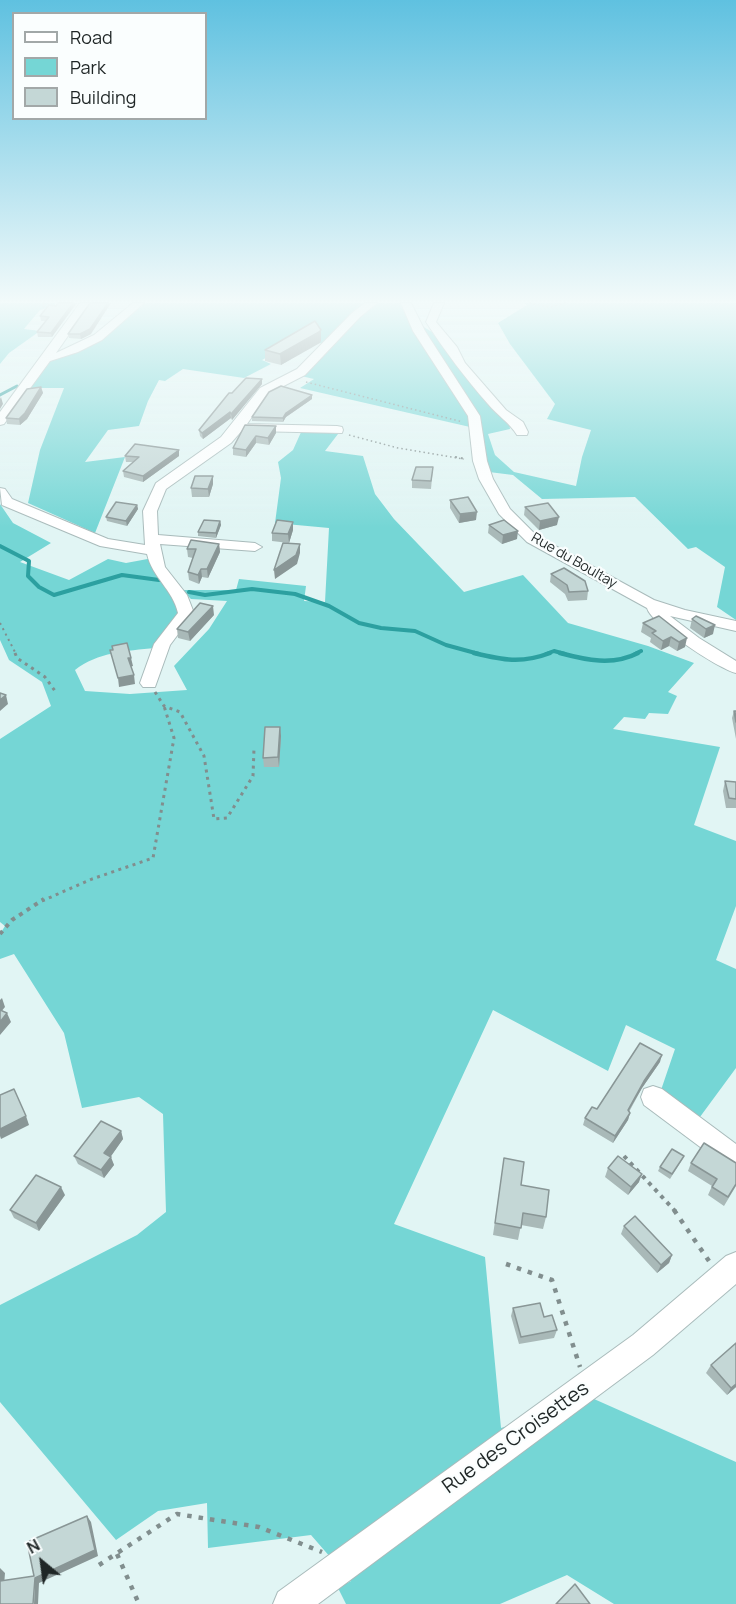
<!DOCTYPE html>
<style>
body{margin:0}
#map{position:relative;width:736px;height:1604px;overflow:hidden;background:#e1f5f4;font-family:Manrope,sans-serif}
canvas{display:block}
.legend{position:absolute;left:12px;top:12px;width:195px;height:108px;box-sizing:border-box;background:#fafefe;border:2px solid #a2a8a8;margin:0;padding:8px 10px;list-style:none;font-size:18px;color:#1f2626}
.legend li{display:flex;align-items:center;gap:12px;height:30px}
.legend b{width:30px;border:2px solid #a2a8a8}
.north{position:absolute;left:12px;top:1532px;width:60px;height:60px;-webkit-text-stroke:4px #fafefe;paint-order:stroke;rotate:331deg;font-size:16px;font-weight:700;line-height:24px;text-align:center;color:#1f2626}
.north::after{content:'';display:block;margin:auto;width:21px;height:27px;background:#1f2626;clip-path:polygon(50% 0,100% 100%,50% 72%,0 100%)}
</style>
<div id="map">
<canvas width="736" height="1604"></canvas>
<ul class="legend">
<li><b style="height:8px;background:#fff"></b>Road</li>
<li><b style="height:16px;background:#75d6d5"></b>Park</li>
<li><b style="height:16px;background:#c4d7d6"></b>Building</li>
</ul>
<div class="north">N</div>
</div>
<script>
const ctx = document.querySelector('canvas').getContext('2d');
ctx.lineJoin = 'round';
function fill(path, color) {
  ctx.fillStyle = color;
  ctx.fill(path, 'evenodd');
}
function trace(path, color, width, dash) {
  ctx.strokeStyle = color;
  ctx.lineWidth = width;
  ctx.lineCap = dash ? 'butt' : 'round';
  ctx.setLineDash(dash || []);
  ctx.stroke(path);
}
function write(font, color, halo, rows, align = 'center') {
  ctx.font = font + ' Manrope,sans-serif';
  ctx.lineWidth = 4.5;
  ctx.setLineDash([]);
  ctx.textBaseline = 'middle';
  ctx.strokeStyle = halo;
  ctx.fillStyle = color;
  for (const [text, x, y, turn = 0] of rows) {
    ctx.save();
    ctx.translate(x, y);
    ctx.rotate((+turn || 0) * Math.PI / 180);
    ctx.textAlign = isNaN(turn) ? turn : align;
    if (halo) ctx.strokeText(text, 0, 0);
    ctx.fillText(text, 0, 0);
    ctx.restore();
  }
}
const green = new Path2D(`
 M0 303H55V306L40 310 24 329 40 331 9 353 0 364Z
 M145 303H368L324 344 301 339 262 360 271 364 244 378 183 369 165 381 159 380 148 401 139 426 108 430 85 462 125 457 95 533 28 503 40 450 64 388H29L51 359C86 353 119 327 145 303Z
 M377 303H401L421 341 472 421 470 427 300 388 314 379 301 376 319 361 370 307Z
 M524 303H736V620L717 607 725 567 696 547 688 549 635 497 542 499 513 475 489 472 480 417 422 326 432 332 458 366 509 421 510 429 488 434 495 455 514 472 576 486 582 457 591 430 547 419 555 404 510 344 498 323 527 305Z
 M302 430 338 434 325 451 363 456 375 494 394 519 464 592 523 575 568 623 648 646 694 663 668 692 677 696 668 714 649 713 645 719 624 717 613 729 720 747 694 825 736 841V906L716 960 736 969V1068L697 1121 660 1093 675 1049 626 1025 608 1071 493 1010 394 1224 485 1257 501 1428 594 1399 736 1462V1604H614L567 1575 500 1604H346L338 1588 351 1581 311 1535 208 1548 207 1503 158 1511 116 1540 0 1402V1305L137 1235 166 1212 163 1114 139 1097 82 1108 64 1033 14 954 0 959V934L5 926 0 922V739L51 706 42 682 9 660 0 640V504L13 523 51 543 20 562 69 580 108 559 126 563 153 558 173 592 181 613 155 648C126 651 98 652 75 670L85 691 130 694 187 690 174 666 209 629 227 601 191 599 182 590H236L239 579 306 586 304 601 325 602 329 528 275 523 281 478 278 462 293 450Z`);
const streamFar2 = new Path2D(`
 M0 395 17 386`);
const streamFar1 = new Path2D(`
 M0 546 29 561 28 576 39 587 54 595 122 575 159 580
 M189 592 205 595 252 589 295 594 329 606 359 623 381 628 415 631 446 645 479 654
 M546 654 554 651 565 654
 M635 654 641 651`);
const stream = new Path2D(`
 M474 653C503 660 521 664 550 653
 M560 653C586 660 613 666 638 653`);
const pathFar4 = new Path2D(`
 M44 303 42 306 50 308
 M529 303 549 307 566 303
 M306 382 463 422
 M349 435 398 448 464 459`);
const pathFar3 = new Path2D(`
 M455 457 466 459
 M0 623 16 654`);
const pathFar2 = new Path2D(`
 M15 653 17 658 45 677 55 691
 M155 692 164 706 180 712 204 756 214 819 227 818 253 776 254 748
 M42 901 92 879 153 858 174 738 164 706`);
const pathFar1 = new Path2D(`
 M0 934 12 920 44 899
 M624 1156 676 1212`);
const path = new Path2D(`
 M674 1210 709 1261
 M506 1264 552 1280 580 1367
 M117 1554 139 1604
 M99 1565 177 1514 259 1527 322 1552`);
const minor = new Path2D(`
 M80 303H91L56 353 94 335 133 303H144L102 340 78 352 50 361 4 424 0 425V412Z
 M365 303H377L360 317 305 375 268 394 247 424 337 426 342 427 343 430 342 433 251 431 245 427 231 443 166 489 157 511 158 535 255 543 262 547 255 551 160 544 165 567 187 595 194 613 170 645 155 687H143L140 683 154 644 178 613C173 590 152 577 147 554L100 546 2 505 0 488 5 489 12 499 108 539 145 545 143 511 156 483 221 437 260 388 297 369 352 313Z
 M401 303H411L425 331 480 416 487 461 493 479 510 509 537 536 654 600 685 610 736 621V631L670 616 699 638 736 661V673C717 668 652 625 647 608L527 542 499 514 479 479 473 461 468 416 413 331Z
 M434 303H444L436 322 457 347 465 363 506 410 523 422 528 432 527 435H517C510 423 497 415 488 404 465 378 445 351 426 322Z
 M653 1086 662 1089 736 1144V1171L727 1167 644 1105 641 1097 644 1089Z
 M736 1252V1284L653 1355 318 1604H273L278 1592 633 1335 726 1256Z`);
const wall = new Path2D(`
 M56 306 52 337H38L37 332 46 321H41L40 316Z
 M68 334H91L81 339 69 338Z
 M321 341 281 365 265 361V350Z
 M262 379V384L232 420 231 418 203 439 200 436 199 430 232 393Z
 M41 387 43 393 27 419 20 425 7 424 6 418Z
 M312 399 286 417 283 422 252 421V417Z
 M276 426V433L269 445 256 443 246 457 233 455V448Z
 M179 450V456L143 482 124 477 123 471 133 462H126L125 456Z
 M433 467 431 489 412 488V480Z
 M213 476V484L209 497H192L191 488Z
 M450 500 476 520 459 523 450 508Z
 M137 505 138 509 127 526 107 521 106 517Z
 M525 507 557 525 539 530 524 515Z
 M220 521 221 525 216 538 198 536V532Z
 M293 522V530L289 543 272 541V533Z
 M489 525 517 539 502 544 488 533Z
 M219 544 220 552 208 578 202 577 199 584 189 580 188 572 193 558 188 557 187 549Z
 M551 574 588 591 587 600 568 601 565 594 550 582Z
 M214 615 190 641 178 638 177 629Z
 M659 616 685 647 677 651 669 646 661 650 650 642 651 638 641 632 643 623Z
 M692 619 713 634 704 638 690 628Z
 M734 711H736V739L732 718Z
 M281 736 279 767H264L263 758Z
 M725 781 736 782V808H726L723 791Z
 M660 1062 642 1088 629 1112 630 1113 628 1120 613 1143 583 1125 585 1118Z
 M121 1131 123 1139 110 1157 114 1165 104 1178 78 1164 74 1156Z
 M684 1156 682 1160 670 1179 658 1171 660 1167Z
 M504 1158 521 1185 546 1217 543 1229 521 1225 518 1240 493 1235Z
 M691 1163H736V1186L724 1206 708 1195 712 1186 688 1171Z
 M608 1168 639 1182 628 1195 605 1177Z
 M65 1195 39 1231 14 1218 10 1210Z
 M624 1226 672 1255 669 1263 657 1273 621 1234Z
 M513 1308 544 1317 557 1330 554 1338 519 1344 511 1316Z
 M711 1365 736 1387 727 1395 706 1373Z`);
const shadedWall = new Path2D(`
 M73 303H77L52 337 51 333Z
 M108 303H111L91 334 81 339 80 334Z
 M321 330V341L320 343 281 365 280 354Z
 M262 379V384L232 420 231 414Z
 M41 387 43 393 27 419 20 425 19 419Z
 M312 395V399L286 417 283 422V418L286 413Z
 M1 397 3 404 0 409V399Z
 M230 412 231 418 203 439 202 433Z
 M276 426V433L269 445 268 438Z
 M256 436V443L246 457V450Z
 M179 450V456L143 482V476Z
 M213 476V484L209 497 208 489Z
 M137 505 138 509 127 526 126 521Z
 M477 512 476 520 459 523 460 514Z
 M559 517 557 525 539 530 540 521Z
 M220 521 221 525 216 538V533Z
 M293 522V530L289 543 288 534Z
 M518 531 517 539 502 544 503 535Z
 M219 544 220 552 208 578 207 569Z
 M300 544V553L297 564 275 579 274 570Z
 M201 569 202 577 199 584 198 575Z
 M213 606 214 615 190 641 188 632Z
 M715 625 713 634 704 638 706 629Z
 M671 637 669 646 661 650 663 641Z
 M687 638 685 647 677 651 679 642Z
 M128 658H131L133 666 130 667Z
 M134 675 135 684 119 687 118 678Z
 M6 695 8 704 0 711V700Z
 M280 727 281 736 279 767 278 757Z
 M2 998 5 1007 0 1013V1000Z
 M7 1013 11 1022 0 1035V1022Z
 M662 1055 660 1062 642 1088 625 1117 628 1110 644 1081Z
 M630 1113 628 1120 613 1143 615 1136Z
 M26 1116 29 1125 1 1139 0 1136V1129Z
 M121 1131 123 1139 107 1162 104 1153Z
 M111 1157 114 1165 104 1178 101 1170Z
 M642 1174 639 1182 628 1195 631 1187Z
 M61 1187 65 1195 39 1231 36 1223Z
 M672 1255 669 1263 657 1273 661 1265Z
 M736 1384V1387L727 1395 731 1388Z
 M87 1516 91 1522 98 1556 39 1583 38 1604H34L35 1578Z
 M0 1568 5 1573 4 1586 0 1582Z`);
const building = new Path2D(`
 M58 303H73L51 333 37 332 49 317 40 316 49 305 56 306Z
 M90 303H108L90 329 80 334H68Z
 M315 321 321 330 319 332 280 354 265 350Z
 M246 378 262 379 231 414 230 412 202 433 199 430 229 393H232Z
 M281 386 312 395 286 413 283 418 252 417 269 392Z
 M41 387 25 413 19 419 6 418 27 389Z
 M245 425 276 426 268 438 256 436 246 450 233 448Z
 M135 444 179 450 143 476 123 471 139 457 125 456Z
 M416 467H433L431 481 412 480Z
 M195 476H213L208 489 191 488Z
 M468 497 477 512 460 514 450 500Z
 M116 502 137 505 126 521 106 517Z
 M548 503 559 517 540 521 525 507Z
 M204 520 220 521 216 533 198 532Z
 M277 520 293 522 288 534 272 533Z
 M504 520 518 531 503 535 489 525Z
 M191 540 219 544 207 569H201L198 575 188 572 196 549H187Z
 M283 543 300 544 296 555 274 570Z
 M564 568 585 581 588 591 569 592 567 585 551 574Z
 M200 603 213 606 188 632 177 629Z
 M659 616 687 638 679 642 671 637 663 641 652 633 656 631 643 623Z
 M696 616 715 625 706 629 692 619Z
 M127 643 131 658H128L134 675 118 678 110 650H113L112 646Z
 M0 693 6 695 0 700Z
 M734 711H736V722Z
 M265 727H280L278 757 263 758Z
 M725 781 736 782V799L729 798Z
 M0 1010 7 1013 0 1022Z
 M640 1043 662 1055 644 1081 628 1110 630 1113 615 1136 585 1118 592 1107 597 1109Z
 M14 1089 26 1116 0 1129V1095Z
 M101 1121 121 1131 104 1153 111 1157 101 1170 74 1156Z
 M704 1143 736 1163V1184L728 1197 712 1187 717 1179 691 1163Z
 M672 1149 684 1156 672 1174 660 1167Z
 M618 1156 642 1174 631 1187 608 1168Z
 M504 1158 524 1162 521 1185 549 1190 546 1217 523 1213 521 1228 495 1223Z
 M36 1175 61 1187 36 1223 10 1210Z
 M635 1216 672 1255 661 1265 624 1226Z
 M540 1303 544 1317 552 1315 557 1330 521 1337 513 1308Z
 M736 1343V1384L731 1388 711 1365Z
 M87 1516 95 1550 35 1578 33 1604H0V1581L34 1576 27 1542Z
 M575 1584 590 1604H556Z`);
const farStreetnames = [
 ["Rue du Boultay",574,561,30]
];
const nearStreetnames = [
 ["Rue des Croisettes",516,1438,-36]
];
fill(green, '#75d6d5');
trace(streamFar2, '#2ca0a0', 3);
trace(streamFar1, '#2ca0a0', 4);
trace(stream, '#2ca0a0', 4.5);
trace(minor, '#a9bbbb', 2);
trace(pathFar4, '#818e8e', 1.5, [1.5, 3]);
trace(pathFar3, '#818e8e', 2, [2, 4]);
trace(pathFar2, '#818e8e', 3, [3, 4.5]);
trace(pathFar1, '#818e8e', 4, [4, 5]);
trace(path, '#818e8e', 4.5, [4.5, 7]);
fill(minor, '#fff');
fill(wall, '#a9b9b8');
fill(shadedWall, '#899696');
fill(building, '#c4d7d6');
trace(building, '#899696', 1.5);
const sky = ctx.createLinearGradient(0, 0, 0, 528);
sky.addColorStop(0, '#5fc1e0');
sky.addColorStop(0.57, '#f2fafa');
sky.addColorStop(1, '#f2fafa00');
ctx.fillStyle = sky;
ctx.fillRect(0, 0, 736, 528);
write('14px', '#1f2626', '#fafefe', farStreetnames);
write('20px', '#1f2626', '#fafefe', nearStreetnames);
</script>
